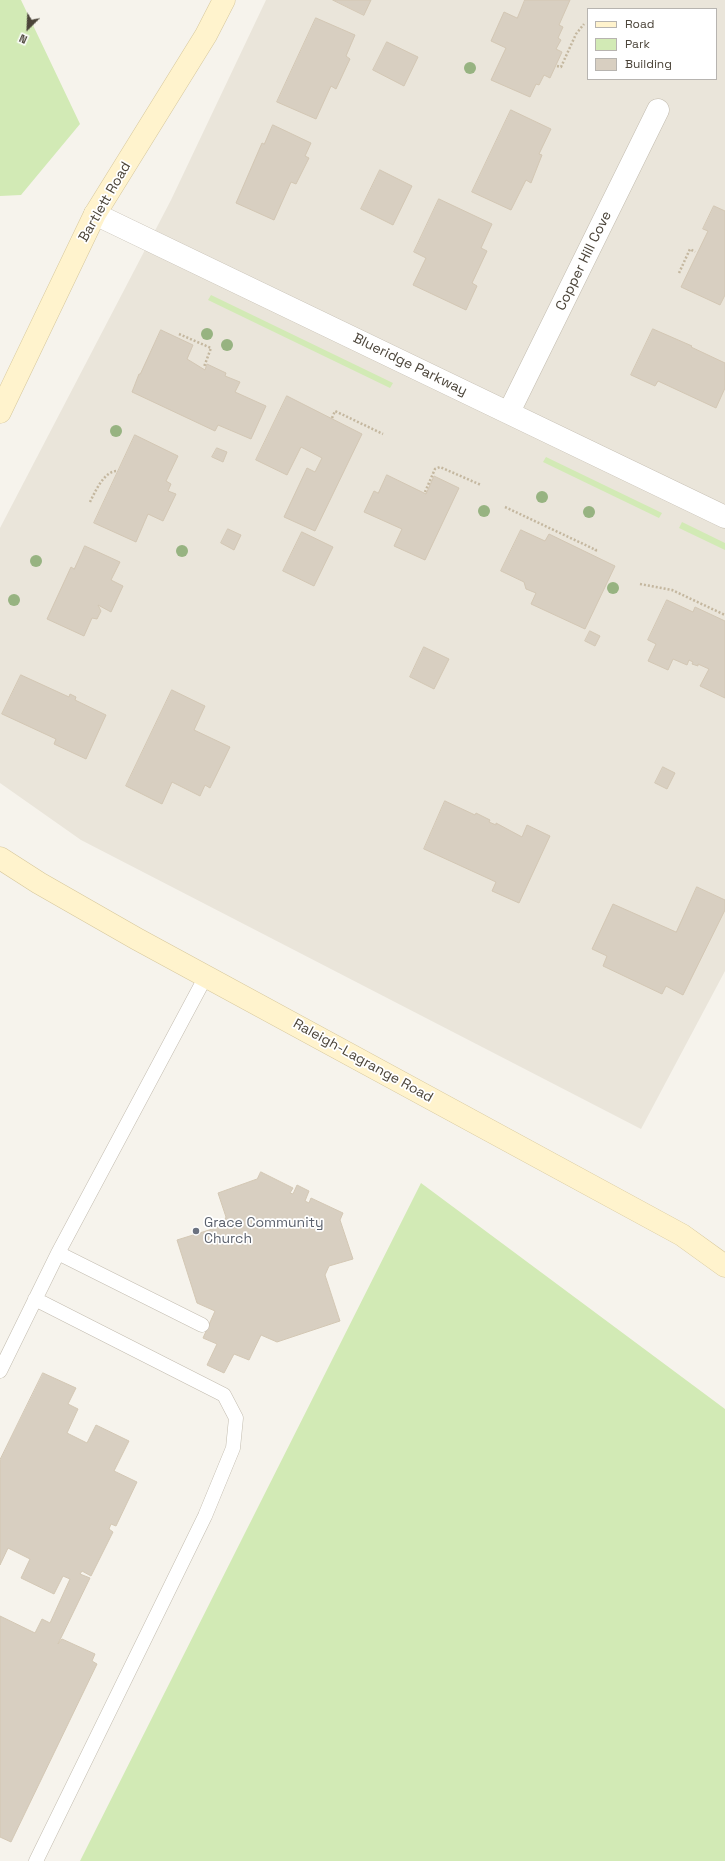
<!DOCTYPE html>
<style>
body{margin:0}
#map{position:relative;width:725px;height:1861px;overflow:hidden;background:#f6f3ec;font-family:"Space Grotesk",sans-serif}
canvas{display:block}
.legend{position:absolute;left:587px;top:8px;width:130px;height:72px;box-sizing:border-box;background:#fff;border:1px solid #b7b4b0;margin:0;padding:5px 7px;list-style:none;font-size:12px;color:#4b4439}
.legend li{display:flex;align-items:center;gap:8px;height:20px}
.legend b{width:20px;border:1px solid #b7b4b0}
.north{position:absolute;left:8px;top:8px;width:40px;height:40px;-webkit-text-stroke:3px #fff;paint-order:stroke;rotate:204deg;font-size:11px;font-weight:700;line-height:16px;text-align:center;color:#4b4439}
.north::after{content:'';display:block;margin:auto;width:14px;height:18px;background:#4b4439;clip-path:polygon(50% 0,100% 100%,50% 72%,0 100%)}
</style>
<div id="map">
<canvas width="725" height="1861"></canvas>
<ul class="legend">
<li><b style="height:5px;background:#fff3cd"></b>Road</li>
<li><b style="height:11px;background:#d2eab5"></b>Park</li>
<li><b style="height:11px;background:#d8cfc1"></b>Building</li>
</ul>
<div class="north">N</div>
</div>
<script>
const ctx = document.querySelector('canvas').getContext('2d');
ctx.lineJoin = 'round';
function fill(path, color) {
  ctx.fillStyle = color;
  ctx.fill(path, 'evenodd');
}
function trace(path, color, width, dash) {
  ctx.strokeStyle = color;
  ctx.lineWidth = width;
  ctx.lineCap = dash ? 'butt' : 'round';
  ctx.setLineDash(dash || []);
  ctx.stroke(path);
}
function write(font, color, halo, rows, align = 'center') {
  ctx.font = font + ' "Space Grotesk",sans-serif';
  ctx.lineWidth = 3.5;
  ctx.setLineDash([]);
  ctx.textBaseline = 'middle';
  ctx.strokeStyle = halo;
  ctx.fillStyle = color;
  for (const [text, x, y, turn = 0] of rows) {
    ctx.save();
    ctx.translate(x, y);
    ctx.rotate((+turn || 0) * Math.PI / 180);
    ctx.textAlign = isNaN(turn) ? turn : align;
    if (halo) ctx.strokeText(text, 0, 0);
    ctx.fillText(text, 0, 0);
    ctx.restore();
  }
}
const residential = new Path2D(`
 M266 0H725V971L641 1129 81 840 0 783V528L171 200ZM588 9H716V79H588Z`);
const green = new Path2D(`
 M0 0H21L80 124 21 195 0 196Z
 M211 295 393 383 390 388 208 300Z
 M546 457 662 513 659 518 543 462Z
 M682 522 725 543V550L679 528Z
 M421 1183 725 1409V1861H80Z`);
const building = new Path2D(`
 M333 0H371L364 15Z
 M525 0H570L559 25 563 27 558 38 561 40 556 49 562 52 550 78 544 75 539 85 536 84 530 97 491 80 506 48 491 41 504 12 517 18Z
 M316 18 355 35 346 56 350 59 336 89 331 86 316 119 277 102Z
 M387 42 418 57 404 86 373 70Z
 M511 110 551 129 539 154 542 155 531 183 526 180 511 210 472 192Z
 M273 125 311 143 305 156 309 158 296 184 291 182 274 220 236 203 262 143 264 144Z
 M380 170 412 186 393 225 361 209Z
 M439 199 492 224 481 248 487 251 472 283 477 286 466 310 413 285 426 258 414 252Z
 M714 206 725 211V295L720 305 681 287 708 231 703 229Z
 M653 329 692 346 691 347 725 363V388L716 408 658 381 655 386 631 375Z
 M161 330 193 345 187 359 205 370 207 364 226 373 225 376 240 382 235 392 266 406 251 439 218 425 215 431 132 392 139 374H140Z
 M287 396 362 434 315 531 284 517 307 468 315 472 322 458 301 447 287 475 256 460Z
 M135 435 178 456 166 481 171 484 168 491 176 494 163 521 148 514 136 542 94 523Z
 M217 448 227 452 223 462 212 457Z
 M387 475 426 494 434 476 459 488 425 560 394 546 402 529 364 512 374 491 378 493Z
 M228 529 241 535 234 550 221 543Z
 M521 530 545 541 549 534 615 566 585 629 531 604 536 593 526 589 524 582 501 571Z
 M302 532 333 547 314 586 283 571Z
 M85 546 120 562 111 580 123 586 111 612 98 605 101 611 97 619 92 618 84 636 47 619 71 567 74 569Z
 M667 600 693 612 695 607 725 621V698L700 686 709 669 698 664V666L692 664 693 662 689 660 687 665 673 659 668 670 648 661 656 644 648 640Z
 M590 631 600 636 595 646 585 641Z
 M424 647 449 659 434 689 410 677Z
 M21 675 69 697 70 694 76 697 75 700 106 715 86 759 54 744 56 739 2 714Z
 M172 690 205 706 194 730 230 747 210 788 205 785 200 796 172 782 162 804 126 786Z
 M663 767 675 773 667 789 655 783Z
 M445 801 475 815 476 813 490 820 489 822 496 825V823L522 837 527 825 550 836 519 903 492 891 496 882 424 849Z
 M697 887 725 900V910L683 995 666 986 662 994 603 966 607 956 592 949 613 904 676 932Z
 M261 1172 293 1188 290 1193 293 1194 297 1185 309 1191 305 1201 309 1203 311 1198 343 1213 340 1220 353 1259 329 1266 325 1275 340 1321 277 1342 261 1335 249 1360 234 1354 224 1373 207 1365 217 1344 203 1338 215 1311 197 1303 177 1240 222 1226 226 1217 218 1193 257 1179Z
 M43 1373 76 1388 68 1404 78 1409 67 1433 87 1443 96 1425 129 1441 114 1471 137 1482 116 1526 111 1524 109 1529 113 1532 91 1576 82 1571 80 1574 90 1578 58 1644 62 1639 95 1654 92 1661 97 1664 11 1842 0 1837V1616L35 1633 42 1619 50 1623 70 1579 63 1576 54 1594 21 1578 30 1559 8 1548 0 1565V1460Z`);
const path = new Path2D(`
 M557 66 561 67 576 34 584 24
 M679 273 690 249 695 252
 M179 334 211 348 204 367
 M332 418 335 411 383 434
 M425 492 435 469 440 467 481 485
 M90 502C95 492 104 471 117 471
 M505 507 596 550 595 553
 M640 584 672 590 725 615`);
const lane = new Path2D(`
 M58 1253 202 1325
 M35 1299 224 1395 236 1418 233 1448 205 1516 36 1861
 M0 1371 58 1253 206 976`);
const street = new Path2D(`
 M95 214 725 517
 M509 412 658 110`);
const secondary = new Path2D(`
 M0 412 95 214 206 35 224 0
 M0 858 39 883 137 939 682 1235 725 1266`);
const trees = [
 [470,68],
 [207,334],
 [227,345],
 [116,431],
 [542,497],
 [484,511],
 [589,512],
 [182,551],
 [36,561],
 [613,588],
 [14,600]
];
const markers = [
 [196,1231,4,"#6b7280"]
];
const streetNames = [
 ["Bartlett Road",105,202,-60],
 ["Copper Hill Cove",584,261,-64],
 ["Blueridge Parkway",410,365,26],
 ["Raleigh-Lagrange Road",363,1061,29]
];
const worshipNames = [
 ["Grace Community",204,1223],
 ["Church",204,1239]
];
fill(residential, '#eae5da');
fill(green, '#d2eab5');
fill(building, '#d8cfc1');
trace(building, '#d3c7b4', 1);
trace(lane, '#c2bbae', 15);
trace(street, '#c2bbae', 23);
trace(secondary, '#d6c79b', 23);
trace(path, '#c4b79f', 2.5, [2, 2]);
trace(lane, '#fff', 14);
trace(street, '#fff', 22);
trace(secondary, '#fff3cd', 22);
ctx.fillStyle = '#97b381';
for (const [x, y] of trees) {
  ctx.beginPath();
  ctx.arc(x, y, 6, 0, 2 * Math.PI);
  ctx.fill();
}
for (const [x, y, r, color] of markers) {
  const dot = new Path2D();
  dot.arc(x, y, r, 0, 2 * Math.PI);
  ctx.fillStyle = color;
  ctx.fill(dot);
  trace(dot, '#fff', 1.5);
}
write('14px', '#4b4439', '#fff', streetNames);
write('14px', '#5b616d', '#fff', worshipNames, 'left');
</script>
